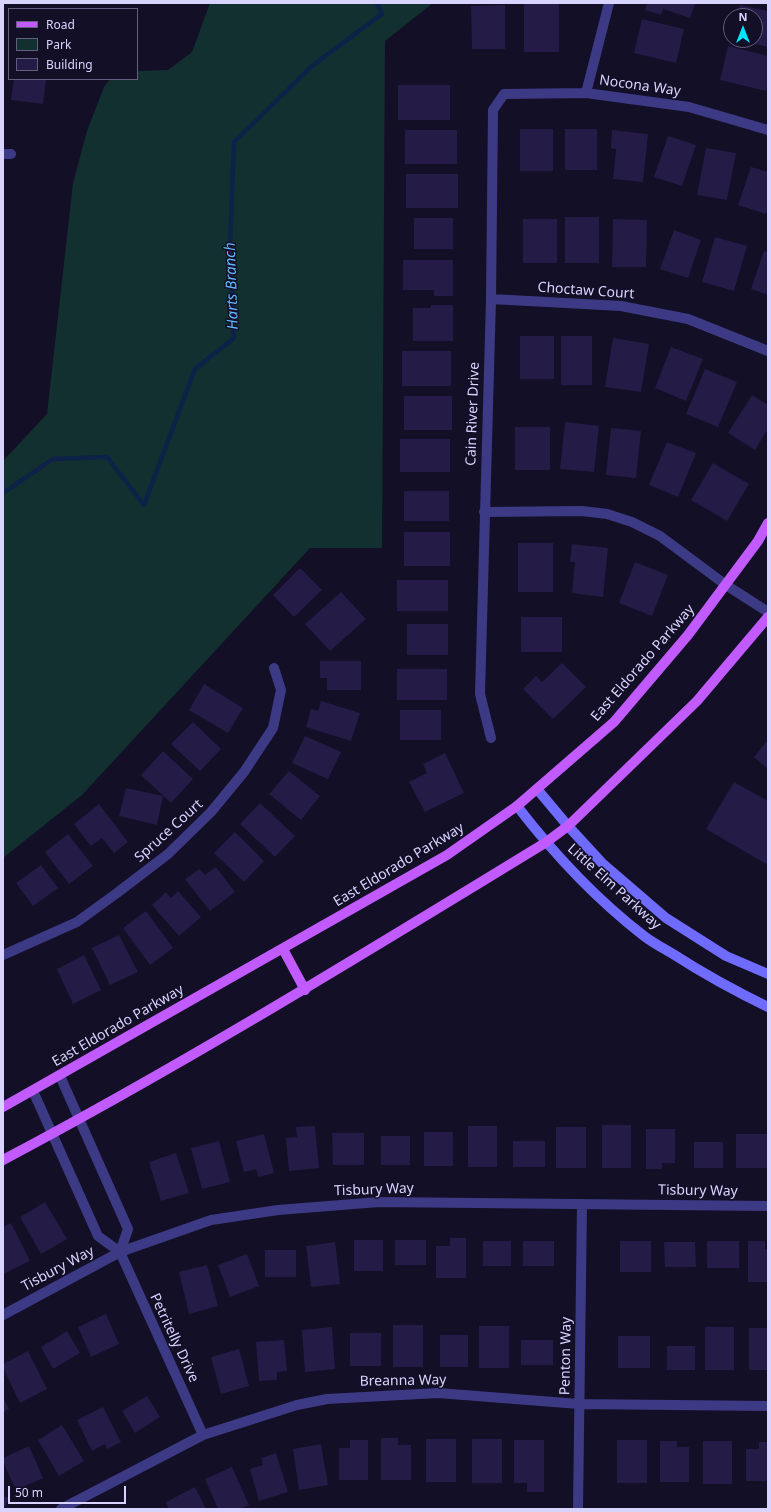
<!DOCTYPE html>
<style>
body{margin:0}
#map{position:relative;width:771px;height:1512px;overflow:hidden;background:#130f26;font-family:"Noto Sans",sans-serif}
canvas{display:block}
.frame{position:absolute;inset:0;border:4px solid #d9d4ff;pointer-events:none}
.legend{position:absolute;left:8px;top:8px;width:130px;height:72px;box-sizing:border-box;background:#130f26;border:1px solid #625e7d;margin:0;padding:5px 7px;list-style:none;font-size:12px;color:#d9d4ff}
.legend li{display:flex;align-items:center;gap:8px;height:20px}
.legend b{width:20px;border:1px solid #625e7d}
.north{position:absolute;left:723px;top:8px;width:40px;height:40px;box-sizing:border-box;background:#130f26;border:1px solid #625e7d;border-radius:50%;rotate:0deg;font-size:11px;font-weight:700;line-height:16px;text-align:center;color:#d9d4ff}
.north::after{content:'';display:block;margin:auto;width:14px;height:18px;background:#00e5ff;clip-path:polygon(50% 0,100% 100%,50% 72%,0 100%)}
.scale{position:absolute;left:8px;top:1486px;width:118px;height:18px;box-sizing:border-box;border:2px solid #d9d4ff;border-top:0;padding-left:5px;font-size:12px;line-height:14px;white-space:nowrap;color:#d9d4ff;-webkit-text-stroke:3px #130f26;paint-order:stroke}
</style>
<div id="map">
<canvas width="771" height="1512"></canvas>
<div class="frame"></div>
<ul class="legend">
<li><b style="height:5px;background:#c25bff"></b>Road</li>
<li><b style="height:11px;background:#12302f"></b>Park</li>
<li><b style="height:11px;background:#241b47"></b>Building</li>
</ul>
<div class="north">N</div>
<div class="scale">50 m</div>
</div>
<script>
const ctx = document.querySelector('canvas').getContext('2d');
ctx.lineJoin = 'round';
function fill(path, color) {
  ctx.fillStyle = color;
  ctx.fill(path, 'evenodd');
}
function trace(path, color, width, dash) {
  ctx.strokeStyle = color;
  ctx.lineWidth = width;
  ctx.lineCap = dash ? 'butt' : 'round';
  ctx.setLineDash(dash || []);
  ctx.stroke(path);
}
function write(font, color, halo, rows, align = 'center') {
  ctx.font = font + ' "Noto Sans",sans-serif';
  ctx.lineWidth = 3;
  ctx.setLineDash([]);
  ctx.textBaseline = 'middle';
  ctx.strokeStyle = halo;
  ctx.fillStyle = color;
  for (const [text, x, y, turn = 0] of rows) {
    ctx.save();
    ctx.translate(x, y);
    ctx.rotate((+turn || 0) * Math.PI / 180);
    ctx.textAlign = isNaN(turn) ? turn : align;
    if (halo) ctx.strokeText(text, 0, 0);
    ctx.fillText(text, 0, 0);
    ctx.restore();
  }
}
const green = new Path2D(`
 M210 3H433L385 41 382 548H310L82 795 3 858V461L47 414 73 183 87 131 104 87 110 79H137V71L168 70 192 52Z`);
const stream = new Path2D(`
 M3 493 53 459 107 457 144 505 195 369 234 338 230 247 234 142 312 66 382 14 377 3`);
const building = new Path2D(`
 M647 3H695L690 18 663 9 661 15 645 10Z
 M524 4H559V52H524Z
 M505 5V49H472L471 6Z
 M740 5 768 11V47L741 41 755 40V16H737Z
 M642 19 684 29 676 63 634 53Z
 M728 46 768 56V83L766 91 720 80Z
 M14 79H46L43 104 11 100Z
 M398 85H450V120H398Z
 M520 129H553V171H520Z
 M565 129H597V170H565Z
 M405 130H457V164H405Z
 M612 130 648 134 643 182 613 179 616 149 611 148Z
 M668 136 696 145 682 186 654 177Z
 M706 148 736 153 727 200 697 195Z
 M751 167 768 172V208L766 214 738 205Z
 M406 174H458V208H406Z
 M565 217H599V263H565Z
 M414 218H453V249H414Z
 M523 219H557V263H523Z
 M613 219 647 220 646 267H612Z
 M674 230 701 240 688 278 660 269Z
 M715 237 747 246 734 291 702 282Z
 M764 251 768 252V295L751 289Z
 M403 260H453V296H434V290H403Z
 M431 305H453V341H413V308H431Z
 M520 336H554V379H520Z
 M561 336H592V385H561Z
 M613 338 649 344 641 392 605 387Z
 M671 347 703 359 686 401 655 388Z
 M402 351H451V386H402Z
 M705 369 737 382 718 427 686 414Z
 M752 395 768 405V429L755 450 728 433Z
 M404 396H452V430H404Z
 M565 422 599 426 594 472 560 469Z
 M515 427H550V470H515Z
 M611 428 641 431 636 478 606 475Z
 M400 439H450V472H400Z
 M667 442 696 453 678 497 649 485Z
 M713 463 749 484 727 521 691 500Z
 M404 491H449V521H404Z
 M404 532H450V566H404Z
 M518 543H553V592H518Z
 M572 544 608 548 603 597 572 593 575 562H570Z
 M635 562 668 575 652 616 619 603Z
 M300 568 322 590 294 617 273 595Z
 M397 580H448V611H397Z
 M341 592 366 619 330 651 305 624Z
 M521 617H562V652H521Z
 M407 624H448V655H407Z
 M320 661H361V690H327V678H320Z
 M562 663 586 687 553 719 523 689 536 676 542 682Z
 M397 669H447V700H397Z
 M204 684 243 708 228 733 189 710Z
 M321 701 360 713 351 741 306 727 311 709 318 711Z
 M400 710H441V740H400Z
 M193 722 221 749 200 771 171 744Z
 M305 736 341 752 328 779 292 763Z
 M768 740V769L754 757Z
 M163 751 193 779 171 803 141 775Z
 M445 753 464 793 425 812 409 782 427 773 423 764Z
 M289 771 320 796 301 820 269 794Z
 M734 782 768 801V865L706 829Z
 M126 788 163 796 157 825 119 816Z
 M260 803 295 836 275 857 240 824Z
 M99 804 128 842 114 853 102 838 91 846 74 824Z
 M235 832 264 861 244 882 214 853Z
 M68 834 93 866 69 884 45 852Z
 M41 865 58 888 33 906 16 883Z
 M216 867 235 892 210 911 185 879 199 869 205 875Z
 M178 891 201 917 179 936 152 905 166 892 171 898Z
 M146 911 173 948 150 965 123 928Z
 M119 935 138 972 110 985 92 948Z
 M84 955 101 990 73 1004 57 969Z
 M602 1125H631V1168H602Z
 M315 1126 319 1168 289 1171 286 1138 297 1137 296 1127Z
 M468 1126H497V1167H468Z
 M556 1127H586V1168H556Z
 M646 1129H675V1163H662V1169H646Z
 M424 1132H453V1166H424Z
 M332 1133H364V1165H333Z
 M264 1134 274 1173 258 1177 256 1169 244 1172 236 1141Z
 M736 1134H767V1168H736Z
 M381 1136H410V1165H381Z
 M219 1141 230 1182 202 1189 191 1148Z
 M513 1141H545V1167H513Z
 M694 1142H723V1168H694Z
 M176 1153 189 1193 161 1201 149 1162Z
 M45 1202 67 1239 41 1254 20 1217Z
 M11 1223 30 1261 3 1274V1227Z
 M450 1238H466V1278H436V1246H450Z
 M354 1240H383V1271H354Z
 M395 1240H426V1265H395Z
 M483 1241H511V1266H483Z
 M523 1241H554V1266H523Z
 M620 1241H651V1272H620Z
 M707 1241H739V1268H707Z
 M748 1241H765V1249H768V1282H748Z
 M335 1242 340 1284 311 1287 306 1246Z
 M664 1242H695L696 1267H665Z
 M265 1250H296V1277H265Z
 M247 1254 259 1286 230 1297 218 1265Z
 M207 1265 218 1306 189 1314 179 1272Z
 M106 1314 119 1344 91 1357 78 1327Z
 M393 1325H423V1367H393Z
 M479 1326H509V1368H479Z
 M332 1327 335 1369 305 1372 302 1330Z
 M705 1327H734V1370H705Z
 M749 1328H768V1370H749Z
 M67 1331 80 1353 53 1369 41 1347Z
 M350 1333H381V1366H350Z
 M440 1335H468V1367H440Z
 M618 1336H650V1368H618Z
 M284 1340 287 1371 277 1372V1380L259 1381 256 1342Z
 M521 1340H553V1365H521Z
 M667 1346H695V1370H667Z
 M239 1349 249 1386 221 1394 211 1357Z
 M28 1351 47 1389 20 1403 3 1368V1364Z
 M147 1396 160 1417 135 1433 122 1411Z
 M3 1397 9 1409 3 1412Z
 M103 1407 121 1442 107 1449 105 1444 92 1451 77 1420Z
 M62 1425 84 1461 59 1476 38 1440Z
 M381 1438H398V1445H411V1480H381Z
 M426 1439H456V1482H426Z
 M472 1439H502V1483H472Z
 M350 1440H368V1480H339V1448H350Z
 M514 1440H544V1492H527V1483H514Z
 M617 1440H647V1483H617Z
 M660 1441H677V1447H689V1482H660Z
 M703 1441H732V1484H703Z
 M759 1442H768V1481H746V1449H759Z
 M321 1444 328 1485 299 1490 293 1449Z
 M29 1446 43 1478 16 1490 3 1462V1458Z
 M276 1453 288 1492 259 1501 250 1469 263 1465 261 1458Z
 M232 1467 249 1505 239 1509H218L205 1479Z
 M195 1487 206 1509H169L166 1502Z
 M3 1496 9 1498 4 1509H3Z`);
const street = new Path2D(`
 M586 93 609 3
 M3 154H11
 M491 299 621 306 688 319 768 351
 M484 512 582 511 607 514 632 522 660 536 726 585 768 612
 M491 738 480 694 491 299 493 110 504 94 586 93 689 107 768 130
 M3 955 77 922 117 893 168 854 211 812 244 772 273 728 281 690 274 668
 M60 1076 128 1229 120 1252
 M33 1091 98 1236 120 1252 203 1435
 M3 1315 120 1252 211 1220 278 1210 379 1202 768 1206
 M61 1509 203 1435 297 1405 327 1399 438 1393 579 1404 768 1406
 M578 1509 582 1204`);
const secondary = new Path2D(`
 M537 789 568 826 602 863 666 918 726 956 768 974
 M517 806C554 854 596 899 644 936 653 943 663 948 673 954 704 974 735 991 768 1007`);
const primary = new Path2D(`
 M283 949 305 990
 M3 1107 447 855 517 806 614 722 688 635 758 541 768 523
 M3 1160C188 1062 366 952 545 843L568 826 697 701 768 617`);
const streetNames = [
 ["Nocona Way",640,86,8],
 ["Choctaw Court",586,291,4],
 ["Cain River Drive",473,414,-88],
 ["East Eldorado Parkway",643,663,-49],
 ["Spruce Court",169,831,-42],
 ["East Eldorado Parkway",399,865,-31],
 ["Little Elm Parkway",614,887,42],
 ["East Eldorado Parkway",118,1026,-30],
 ["Tisbury Way",374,1190,-2],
 ["Tisbury Way",698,1191,1],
 ["Tisbury Way",58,1269,-28],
 ["Petritelly Drive",174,1338,65],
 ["Penton Way",566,1356,-89],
 ["Breanna Way",403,1381,-1]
];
const waterNames = [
 ["Harts Branch",232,286,-92]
];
fill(green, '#12302f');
trace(stream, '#0c2248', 4.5);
fill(building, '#241b47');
trace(street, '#3d3a85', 10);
trace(secondary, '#6f6bff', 10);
trace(primary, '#c25bff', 10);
write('14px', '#d9d4ff', '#130f26', streetNames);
write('italic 15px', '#62b6ff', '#130f26', waterNames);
</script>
